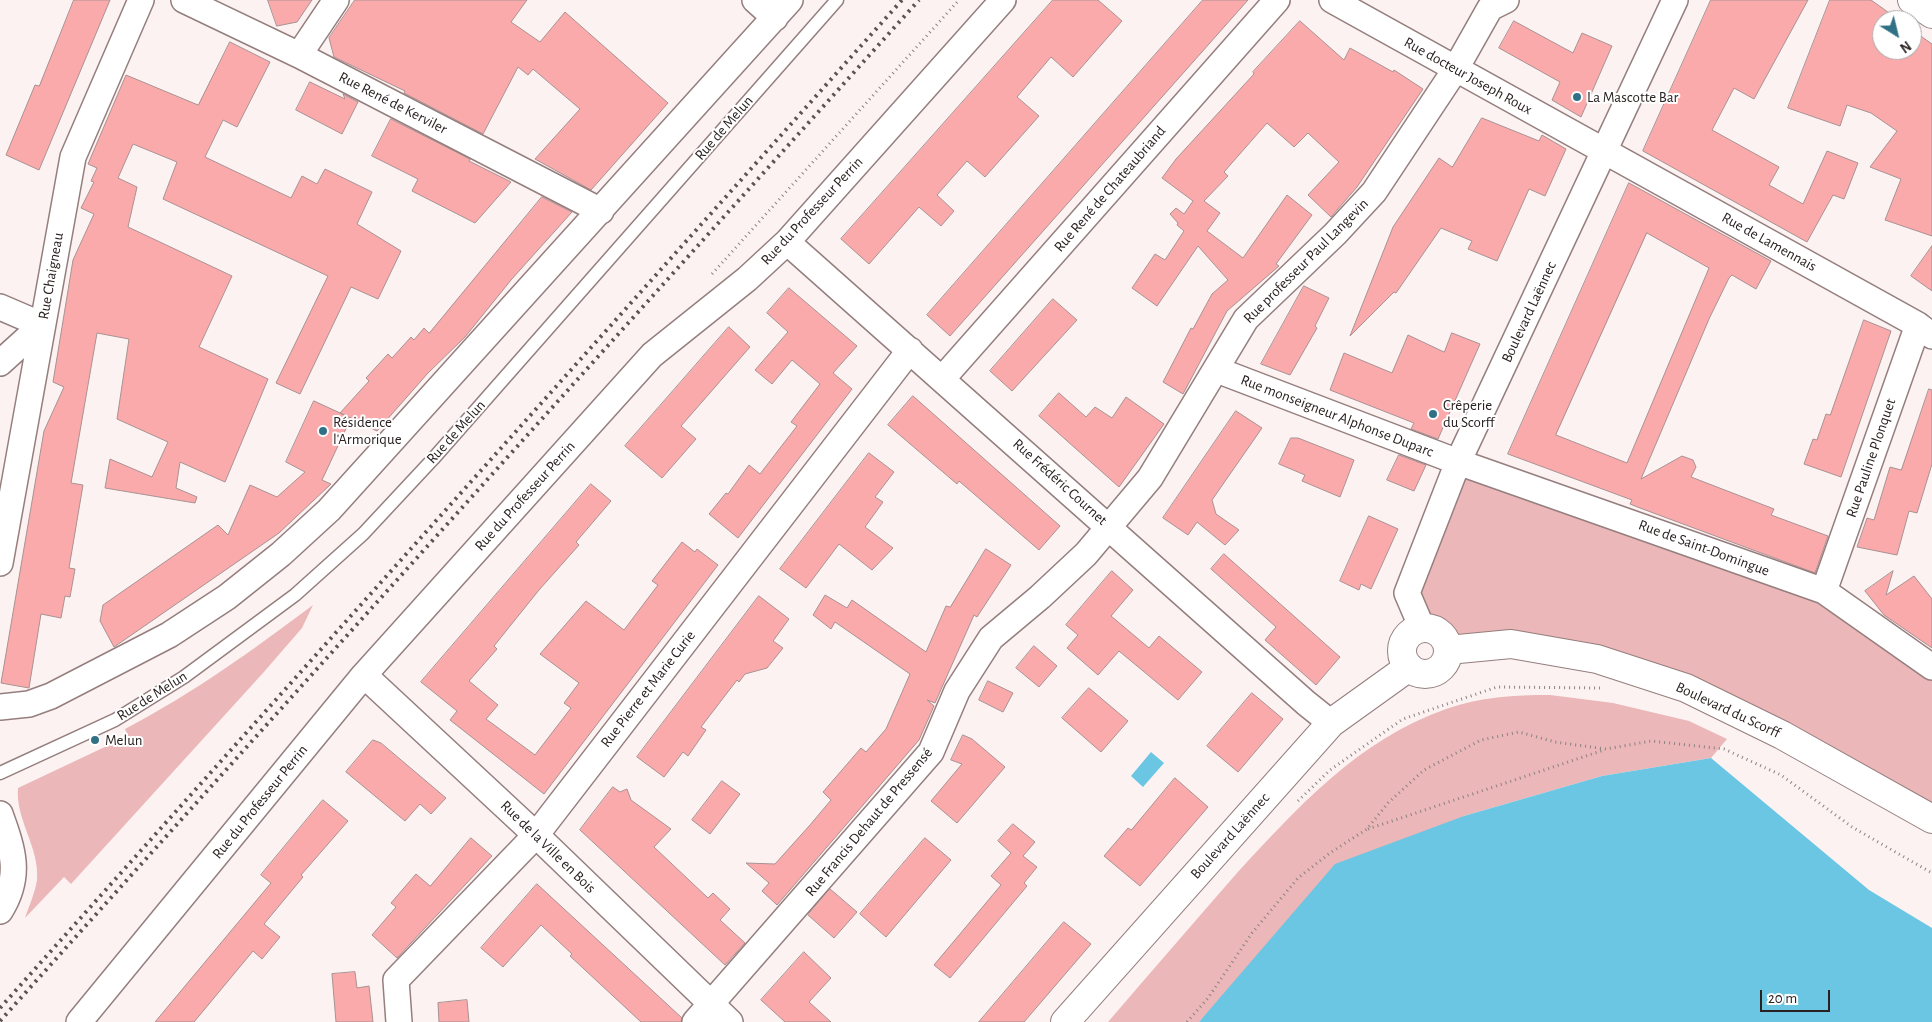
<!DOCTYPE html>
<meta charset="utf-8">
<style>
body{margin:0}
#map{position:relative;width:1932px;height:1022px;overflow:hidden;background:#fcf2f2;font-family:"Alegreya Sans",sans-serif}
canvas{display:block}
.north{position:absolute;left:1872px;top:10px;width:50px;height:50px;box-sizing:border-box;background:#fff;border:1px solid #aaa6a6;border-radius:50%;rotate:144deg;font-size:14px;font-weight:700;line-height:20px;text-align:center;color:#2a2121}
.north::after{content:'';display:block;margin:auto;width:18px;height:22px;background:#307185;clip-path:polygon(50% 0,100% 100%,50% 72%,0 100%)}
.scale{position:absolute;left:1760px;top:990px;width:70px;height:22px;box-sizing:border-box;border:2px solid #2a2121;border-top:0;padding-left:6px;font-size:15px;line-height:18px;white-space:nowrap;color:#2a2121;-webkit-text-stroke:4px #fff;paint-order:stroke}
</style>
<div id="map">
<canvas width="1932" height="1022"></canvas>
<div class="north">N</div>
<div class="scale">20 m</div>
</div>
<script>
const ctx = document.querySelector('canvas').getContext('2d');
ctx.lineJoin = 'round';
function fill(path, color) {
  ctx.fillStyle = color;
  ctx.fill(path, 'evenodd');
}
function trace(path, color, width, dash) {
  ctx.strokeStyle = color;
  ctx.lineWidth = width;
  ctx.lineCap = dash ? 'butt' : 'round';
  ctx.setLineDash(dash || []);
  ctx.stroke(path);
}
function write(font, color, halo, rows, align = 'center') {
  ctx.font = font + ' "Alegreya Sans",sans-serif';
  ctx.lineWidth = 4;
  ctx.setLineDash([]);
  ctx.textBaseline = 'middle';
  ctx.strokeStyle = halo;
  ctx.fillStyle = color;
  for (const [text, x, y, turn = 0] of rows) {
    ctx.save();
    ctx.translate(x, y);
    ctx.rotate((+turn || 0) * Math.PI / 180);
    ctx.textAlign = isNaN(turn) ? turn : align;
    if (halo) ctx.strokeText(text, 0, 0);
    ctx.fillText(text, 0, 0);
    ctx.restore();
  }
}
const green = new Path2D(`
 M1458 462 1824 591 1932 667V819L1686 688 1446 641 1440 633 1432 629 1407 593Z
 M313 605 302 628 263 673 71 884 64 877 25 918C29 906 35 893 37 880 40 848 15 819 18 788L128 736 125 729C195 692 250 652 313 605Z
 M1550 695 1613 703 1689 721 1727 739 1711 758 1602 776 1464 816 1223 996 1199 1022H1108C1151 972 1194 922 1237 873 1298 807 1358 740 1446 709 1480 697 1514 695 1550 695Z`);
const water = new Path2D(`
 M1151 752 1164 763 1143 787 1131 776Z
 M1711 758 1869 890 1932 928V1022H1199L1335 864 1464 816 1602 776Z`);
const building = new Path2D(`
 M74 0H110L39 170 6 155 35 85 39 86Z
 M268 0H312L297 22 277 26Z
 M355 0H527L511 22 540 42 565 12 668 103 591 190 535 159 580 109 533 69 528 75 518 67 483 134 404 93 405 91 334 57 329 38Z
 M1053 0H1098L1122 21 1073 77 1051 57 1017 97 1039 116 985 177 967 161 937 195 954 211 941 226 919 207 869 264 841 239Z
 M1203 0H1248L950 336 927 315Z
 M1711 0H1808L1754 99 1734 88 1712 130 1779 167 1769 185 1803 204 1827 151 1858 163 1844 199 1833 195 1807 242 1643 151Z
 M1830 0H1871L1899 20H1882V50H1912V30L1932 44V236L1885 220 1901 179 1870 167 1897 131 1871 113 1847 105 1840 126 1788 108Z
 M1300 21 1344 60 1350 48 1393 72 1394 70 1423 89 1357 187 1331 217 1308 195 1339 162 1308 133 1294 147 1267 123 1224 172 1228 176 1204 201 1220 213 1207 231 1243 258 1287 195 1312 215 1276 264 1279 266 1227 311 1183 394 1163 382 1191 328 1193 329 1212 294 1228 280 1198 246 1157 306 1132 288 1155 254 1165 260 1184 231 1177 225 1178 223 1170 214 1176 208 1184 214 1193 201 1162 178 1176 159 1254 74 1253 72Z
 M1514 21 1573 53 1582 33 1612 46 1581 117 1552 100 1560 82 1499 48Z
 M230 42 270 62 237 127 223 120 205 157 291 198 302 176 317 184 325 169 372 192 357 224 401 251 378 299 351 287 300 394 276 383 328 276 163 199 177 162 133 144 118 178 137 187 128 227 232 276 199 347 268 379 225 482 180 462 176 488 197 497 195 503 105 488 110 459 152 477 168 442 117 419 129 339 97 333 71 483 83 485 69 568 75 569 70 597 65 596 61 618 41 614 29 688 1 683 44 431 64 387 53 382 73 260 94 214 81 208 94 182 91 181 97 168 88 164 126 75 198 105Z
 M310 82 345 99 343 94 358 102 342 134 296 110Z
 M1482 118 1539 141 1542 135 1566 149 1545 196 1529 189 1497 261 1468 249 1472 241 1441 228 1396 293 1394 292 1350 336 1393 227 1439 158 1452 167Z
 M391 119 470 159 469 161 511 182 475 223 412 191 418 179 372 156Z
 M1629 183 1771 261 1756 289 1732 275 1729 278 1709 319 1641 479 1682 456 1693 460 1696 467 1691 477 1774 509 1771 515 1828 536 1815 573 1640 508 1630 504 1632 500 1508 454ZM1647 233 1709 268 1627 463 1556 435Z
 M542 197 572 212 511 280 465 337 428 373 377 431 340 413 369 381 366 378 388 354 392 358 411 337 414 340 424 328 429 333Z
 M1932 246V291L1911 276Z
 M1304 286 1329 298 1315 326 1317 328 1290 375 1261 364Z
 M789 288 857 346 833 373 852 389 738 538 709 514 726 493 728 494 749 465 760 474 797 426 791 422 820 384 792 360 772 384 755 370 788 332 767 313Z
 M1053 299 1077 320 1012 391 990 371Z
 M1864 320 1891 331 1841 477 1804 464 1813 439 1817 440 1826 414 1830 415Z
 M729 327 750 347 681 426 696 439 662 478 625 446Z
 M1452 333 1480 344 1438 439 1411 429 1414 423 1330 390 1344 353 1392 373 1408 335 1444 352Z
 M1929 389 1932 390V464L1917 513 1909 511 1897 555 1857 547 1867 518 1874 520 1890 467 1901 470Z
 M1059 393 1086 417 1095 407 1112 418 1126 397 1164 424 1119 487 1039 416Z
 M913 396 1060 526 1039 550 959 481 957 484 888 425Z
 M314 401 351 418 322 480 331 484 279 533 114 647 100 621 103 605 218 525 228 535 250 485 277 497 305 472 286 462Z
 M1236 411 1262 428 1212 500 1216 514 1239 530 1225 545 1197 522 1188 535 1163 518Z
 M1291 438H1298L1354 460 1340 497 1302 481 1305 475 1279 464Z
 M869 453 894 472 875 497 883 502 865 527 893 548 872 570 839 544 806 588 780 569Z
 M1399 455 1426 465 1414 491 1387 480Z
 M591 484 611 501 576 542 579 545 539 590 494 646 497 649 469 681 498 705 486 719 535 755 571 708 564 703 579 683 540 654 586 601 624 630 658 585 652 581 682 542 695 552 697 549 718 565 544 794 450 720 457 711 421 682Z
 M1369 516 1398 529 1371 589 1361 584 1359 590 1340 581Z
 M986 549 1011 565 977 617 974 615 935 703 927 700 934 706 919 740 777 905 762 891 769 883 746 863 775 864 810 825 831 800 823 792 861 748 866 752 886 729 910 674 835 622 831 629 813 615 825 595 847 608 852 600 926 652 946 606 950 607Z
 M1224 554 1340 657 1316 685 1265 640 1276 627 1211 569Z
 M1112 571 1133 590 1111 616 1149 648 1159 636 1202 672 1178 700 1119 651 1098 675 1067 648 1078 635 1066 625Z
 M1893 571 1886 595 1914 576 1932 599V648L1884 615 1865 591Z
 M759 596 789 619 773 641 783 648 767 668 745 674 739 682 737 680 701 727 706 730 688 756 683 752 664 777 637 757Z
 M1034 646 1057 666 1039 687 1016 668Z
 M988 681 1013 693 1003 712 979 700Z
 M1089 688 1128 721 1101 752 1062 718Z
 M1252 693 1283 719 1238 772 1207 746Z
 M963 735 972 739 1005 767 957 823 931 801 962 764 951 760Z
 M373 740 381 743 446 798 431 814 420 804 405 821 346 772Z
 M1175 778 1208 807 1140 886 1104 856 1128 828 1131 830Z
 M722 781 740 794 710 834 692 820Z
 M613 787 620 792 627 789 631 800 671 829 654 847 708 898 713 893 730 909 720 920 745 943 725 965 580 830Z
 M323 800 348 821 301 875 303 877 264 924 280 937 262 959 253 951 194 1022H155L271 883 261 875Z
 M1013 824 1035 842 1023 856 1037 867 1024 883 1027 886 950 978 934 965 1001 885 991 876 1011 853 998 841Z
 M471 838 492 856 397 958 372 935 396 907 391 903 416 874 430 886Z
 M925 838 951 860 886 937 860 914Z
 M537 884 682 1018 681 1022H641L570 956 572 954 541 925 503 967 481 948Z
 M830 889 857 912 834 938 808 915Z
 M1064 922 1091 944 1024 1022H979Z
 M804 952 831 978 809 1002 831 1022H785L761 1000Z
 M355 972 357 988 369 986 373 1022H336L332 974Z
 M467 1000 469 1022H439L438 1003Z`);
const path = new Path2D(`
 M712 274 959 0
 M1298 801 1330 770 1403 719 1497 687 1600 688
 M1368 829 1604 750
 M1187 1022 1208 998 1252 933 1298 878 1330 853 1367 829 1388 803 1424 770 1481 740 1519 732 1555 742 1606 749 1651 741 1724 749 1781 775 1852 827 1932 873`);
const lane = new Path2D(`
 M0 773 115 720 184 677 295 595 363 534 433 459 837 0`);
const street = new Path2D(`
 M184 0 299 55 601 211
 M755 0 775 18
 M1332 0 1918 325 1932 336
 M299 55 336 0
 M787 242 1306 703 1331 723
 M0 307 42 325 0 363
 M1217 370 1458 462 1824 591 1932 667
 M943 378 1277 0
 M0 563 73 157 141 0
 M1824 591 1918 325
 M1422 628 1407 593 1458 462 1675 0
 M364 675 536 835 730 1022
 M0 707 29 704 51 696 169 635 227 597 281 554 329 510 790 0
 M0 814C13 850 22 876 0 911
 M79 1022 364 675 652 355 747 279 787 242 1003 0
 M399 1022 396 980 536 835 910 350
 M695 1022 931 752 957 691 991 638 1040 597 1086 554 1150 478 1246 319 1335 234 1374 192 1455 70 1490 8 1506 0`);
const secondary = new Path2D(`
 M1912 0 1932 14
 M1402 651a23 23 0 1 1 46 0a23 23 0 1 1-46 0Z
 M1448 650 1511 644 1597 659 1686 688 1782 735 1932 819
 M1065 1022 1331 723 1409 667`);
const rail = new Path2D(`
 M0 1008 902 0
 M0 1021 919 0`);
const markers = [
 [1577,97,5,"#307185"],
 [1433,414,5,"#307185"],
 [323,431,5,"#307185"],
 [95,740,5,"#307185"]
];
const streetNames = [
 ["Rue docteur Joseph Roux",1468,76,29],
 ["Rue René de Kerviler",393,103,27],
 ["Rue de Melun",724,128,-49],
 ["Rue René de Chateaubriand",1110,189,-49],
 ["Rue du Professeur Perrin",812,211,-47],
 ["Rue de Lamennais",1769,242,29],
 ["Rue professeur Paul Langevin",1306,261,-45],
 ["Rue Chaigneau",51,276,-80],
 ["Boulevard Laënnec",1529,312,-65],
 ["Rue monseigneur Alphonse Duparc",1337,416,21],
 ["Rue de Melun",456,432,-48],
 ["Rue Pauline Plonquet",1871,458,-71],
 ["Rue Frédéric Cournet",1060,482,42],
 ["Rue du Professeur Perrin",525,496,-48],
 ["Rue de Saint-Domingue",1704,548,20],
 ["Rue Pierre et Marie Curie",648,689,-52],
 ["Rue de Melun",152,696,-32],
 ["Boulevard du Scorff",1728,710,25],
 ["Rue du Professeur Perrin",260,802,-51],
 ["Rue Francis Dehaut de Pressensé",869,822,-50],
 ["Boulevard Laënnec",1230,836,-48],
 ["Rue de la Ville en Bois",548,847,44]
];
const poiNames = [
 ["La Mascotte Bar",1587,97],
 ["Crêperie",1443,405],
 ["du Scorff",1443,422],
 ["Résidence",333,422],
 ["l'Armorique",333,439],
 ["Melun",105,740]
];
fill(green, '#ebb7b8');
fill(water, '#6ac6e3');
fill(building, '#fbaaac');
trace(building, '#a99191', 1);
trace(lane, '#957e7e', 15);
trace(street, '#957e7e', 28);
trace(secondary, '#957e7e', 30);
trace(path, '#8b8282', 3, [1, 4]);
trace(lane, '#fff', 12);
trace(street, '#fff', 25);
trace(secondary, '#fff', 28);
trace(rail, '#5b5252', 4, [2.5, 5]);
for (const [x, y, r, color] of markers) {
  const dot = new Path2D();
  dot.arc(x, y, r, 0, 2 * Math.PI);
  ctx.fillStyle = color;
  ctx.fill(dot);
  trace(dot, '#fff', 2);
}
write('15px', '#2a2121', '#fff', streetNames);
write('15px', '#2a2121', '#fff', poiNames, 'left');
</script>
